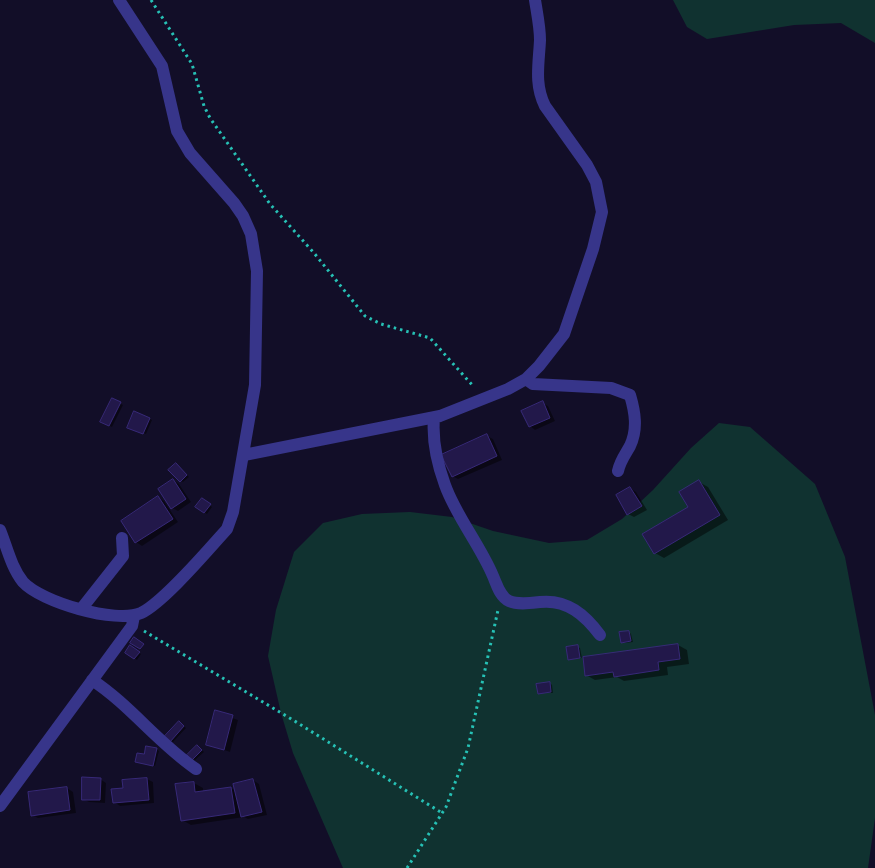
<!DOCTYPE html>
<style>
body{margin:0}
canvas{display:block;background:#120e28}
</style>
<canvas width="875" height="868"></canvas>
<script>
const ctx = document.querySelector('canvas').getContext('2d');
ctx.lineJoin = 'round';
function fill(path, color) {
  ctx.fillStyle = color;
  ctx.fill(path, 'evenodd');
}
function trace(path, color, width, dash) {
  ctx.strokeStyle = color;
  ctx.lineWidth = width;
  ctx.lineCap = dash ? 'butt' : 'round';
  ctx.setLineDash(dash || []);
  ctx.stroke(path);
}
const green = new Path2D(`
 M673 0H875V43L841 23 794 25 707 39 687 27Z
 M719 423 750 427 815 484 845 557 875 715V818L868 868H343L293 753 281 713 268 656 276 610 294 552 323 523 362 514 410 512 452 517 493 531 549 543 587 540 622 519 653 490 691 448Z`);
const shadow = new Path2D(`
 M112 399 123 405 112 427 102 422Z
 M542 403 548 406 555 421 535 430 530 426Z
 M150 419 152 420 146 434 131 429Z
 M487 436 493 439 502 460 458 479 452 476Z
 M178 466 189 477 183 482 181 481Z
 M173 480 179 484 191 502 178 511 172 508Z
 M699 482 708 487 728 520 664 558 655 553 689 507Z
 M630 488 636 492 647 510 634 517 628 514Z
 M159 498 164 501 178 522 142 546 136 542Z
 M202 500 212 507 207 514 197 507Z
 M629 632 631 634 633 642 625 643 622 642Z
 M678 645 687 650 689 664 667 667 668 675 624 681 617 677 595 680 586 675 583 658Z
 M130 647 141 654 137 660 127 652Z
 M578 647 580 648 582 658 575 654 574 656 580 659H569Z
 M550 683 552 685 553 693H539Z
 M216 712 238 720 230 752 207 744Z
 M181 724 186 728 173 742 171 741Z
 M200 748 204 752 195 760 193 759Z
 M156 749 159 751 155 766 136 761Z
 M100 779 106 783 105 803 89 802 83 799Z
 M147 779 153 782 154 803 120 806 114 802 124 789 123 781Z
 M253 780 259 784 267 815 248 819 244 817 191 825 182 820 194 783 203 788V792L231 788 236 791Z
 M67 788 73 792 76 813 38 818 32 815Z`);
const building = new Path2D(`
 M112 398 121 402 109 426 100 422Z
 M543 401 550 418 529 427 521 411Z
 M134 411 150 418 143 434 127 428Z
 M487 434 497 456 452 477 441 455Z
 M176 463 187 475 180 482 168 470Z
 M173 479 186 499 171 509 158 489Z
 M699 480 720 515 654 554 642 534 688 507 679 492Z
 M630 487 642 506 627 515 616 495Z
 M158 496 173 519 135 543 121 521Z
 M202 498 211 504 204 513 195 507Z
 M629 631 631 641 621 643 619 632Z
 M134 637 144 644 140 649 130 643Z
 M678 644 680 659 658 662 659 670 614 677 613 672 585 676 583 657Z
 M130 645 140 652 134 659 125 653Z
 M578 645 580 658 568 660 566 647Z
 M550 682 551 692 538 694 536 684Z
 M215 710 233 715 224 750 206 745Z
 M179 721 184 726 170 742 164 737Z
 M197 745 202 750 192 760 187 755Z
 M146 746 157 748 153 766 135 762 137 753 144 754Z
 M82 777 101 778 100 800H82Z
 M147 778 149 800 113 803 111 789 123 788 122 780Z
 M253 779 262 812 241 817 233 784Z
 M194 782 195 792 231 787 235 813 181 821 175 784Z
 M67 787 70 810 31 816 28 792Z`);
const path = new Path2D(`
 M151 0 192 64 204 106 210 118 270 204 314 253 365 316 381 324 430 338 474 387
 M144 631 293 720 442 813
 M407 868 446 807 468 748 498 610`);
const street = new Path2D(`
 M526 379 533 384 611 388 630 395C635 412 638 429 630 446 625 455 620 461 618 471
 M434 418C432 441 437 463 445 485 456 516 480 545 493 576 497 585 500 597 509 601 518 605 531 603 540 602 567 599 585 615 600 635
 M244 455 440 416 508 389 526 379 539 366 564 334 593 249 602 212 596 182 587 165 545 106C534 84 539 63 540 40 540 27 537 13 535 0
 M0 530C7 547 11 567 23 582 41 602 116 624 141 613 162 603 201 558 218 539L227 529 233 512 255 385 257 271 251 234 243 216 234 203 190 153 177 131 162 66 119 0
 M82 608 123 556 122 538
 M92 680C130 705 158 743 196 769
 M0 806 132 626 134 616`);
fill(green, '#103230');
fill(shadow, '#0007');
fill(building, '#22184a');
trace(building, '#372978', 1);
trace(path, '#26c1b5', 3, [2.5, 4]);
trace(street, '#37358a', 12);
</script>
